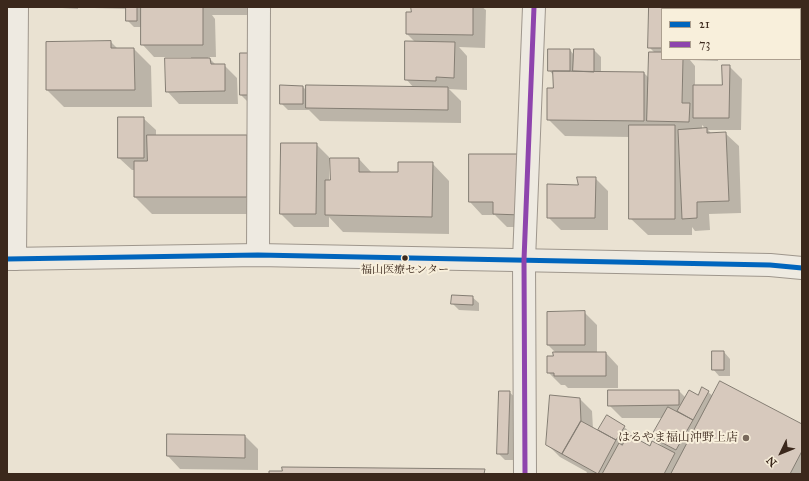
<!DOCTYPE html>
<meta charset="utf-8">
<style>
body{margin:0}
#map{position:relative;width:809px;height:481px;overflow:hidden;background:#eae2d2;font-family:"IM FELL Great Primer",serif}
canvas{display:block}
.frame{position:absolute;inset:0;border:8px solid #3b281c;pointer-events:none}
.legend{position:absolute;left:661px;top:8px;width:140px;height:52px;box-sizing:border-box;background:#f8efdb;border:1px solid #ac9f8f;margin:0;padding:5px 7px;list-style:none;font-size:12px;color:#3b281c}
.legend li{display:flex;align-items:center;gap:8px;height:20px}
.legend b{width:20px;border:1px solid #ac9f8f}
.north{position:absolute;left:761px;top:433px;width:40px;height:40px;-webkit-text-stroke:3px #f8efdb;paint-order:stroke;rotate:227deg;font-size:11px;font-weight:700;line-height:16px;text-align:center;color:#3b281c}
.north::after{content:'';display:block;margin:auto;width:14px;height:18px;background:#3b281c;clip-path:polygon(50% 0,100% 100%,50% 72%,0 100%)}
</style>
<div id="map">
<canvas width="809" height="481"></canvas>
<div class="frame"></div>
<ul class="legend">
<li><b style="height:5px;background:#0065bd"></b>21</li>
<li><b style="height:5px;background:#8e44ad"></b>73</li>
</ul>
<div class="north">N</div>
</div>
<script>
const ctx = document.querySelector('canvas').getContext('2d');
ctx.lineJoin = 'round';
function fill(path, color) {
  ctx.fillStyle = color;
  ctx.fill(path, 'evenodd');
}
function trace(path, color, width, dash) {
  ctx.strokeStyle = color;
  ctx.lineWidth = width;
  ctx.lineCap = dash ? 'butt' : 'round';
  ctx.setLineDash(dash || []);
  ctx.stroke(path);
}
function write(font, color, halo, rows, align = 'center') {
  ctx.font = font + ' "IM FELL Great Primer","Noto Serif JP",serif';
  ctx.lineWidth = 4;
  ctx.setLineDash([]);
  ctx.textBaseline = 'middle';
  ctx.strokeStyle = halo;
  ctx.fillStyle = color;
  for (const [text, x, y, turn = 0] of rows) {
    ctx.save();
    ctx.translate(x, y);
    ctx.rotate((+turn || 0) * Math.PI / 180);
    ctx.textAlign = isNaN(turn) ? turn : align;
    if (halo) ctx.strokeText(text, 0, 0);
    ctx.fillText(text, 0, 0);
    ctx.restore();
  }
}
const shadow = new Path2D(`
 M61 7H78V9L62 8Z
 M93 7H265V15H212L215 19 216 57H208L216 65H224L237 78 238 104H179L167 91 191 59V57H154L142 44V27H134L127 20V9L94 8Z
 M412 7H482L486 10 485 48 459 47 467 56V90L449 89 461 101V123L320 121 309 110H288L281 103V86L303 87 307 91 414 88 406 79 415 42 407 34 412 13Z
 M650 7 706 8 707 9H662V59H718V61L690 60 695 66V86H723L729 66 742 79 741 130H708L712 134H726L739 146 741 213 709 214 710 230 695 231 692 227V235H648L630 218V137L565 136 548 119 554 89V76L549 70 570 50 574 55 575 50H594L601 57V73H644L649 78 655 53 649 47ZM702 125 706 129H702Z
 M111 42 118 49H134L151 66 152 107H64L47 90Z
 M241 54 256 102 247 101 241 95Z
 M143 118 156 130V136H246L264 153V214H152L135 197V170H132L119 158Z
 M316 144 329 157V181L359 159 372 173H399L432 163 449 181V234L343 232 329 217V227H294L281 214Z
 M521 155 534 227H507L495 215H482L470 202Z
 M595 178 608 191V230H561L548 217 579 186Z
 M472 297 479 303V311L459 310 452 303Z
 M584 312 597 325V353H606L618 366V388H568L565 385H561L548 372 556 353 548 345Z
 M724 352 730 359V376H719L713 369Z
 M679 391 686 398 698 396 708 392 713 396 802 425V474H586L587 472 560 457 547 444 580 399 592 411 593 429 603 433 599 430 624 427 631 433 629 436 650 447 664 448 653 437 663 418H622L609 405Z
 M509 392 516 398 514 460H505L498 453Z
 M245 436 258 449V470L180 469 168 456Z`);
const canal = new Path2D(`
 M801 7H802`);
const building = new Path2D(`
 M126 7H137V21H126Z
 M141 7H203V45H141Z
 M411 7H473V35L406 34V12H411Z
 M649 7H707V9H662V48H648Z
 M111 41V48H134L135 90H46V42Z
 M405 41 455 42 454 78 436 77V81L405 80Z
 M548 49H570V71H548Z
 M574 49H594V72L573 71Z
 M649 52H662V59H683L682 103H690L689 122 647 121Z
 M240 53H250V95H240Z
 M165 58H210L211 64H225V91L166 92Z
 M722 65H730L729 118H693V85H722Z
 M553 71 644 72V121L547 120V88H553Z
 M280 85 303 86V104H280Z
 M306 85 448 87V110L306 108Z
 M118 117H144V158H118Z
 M629 125H675V219H629Z
 M707 128V133L726 132 729 201 697 202V218L682 219 678 130Z
 M147 135H247V197H134V161H147Z
 M281 143H317L316 214H280Z
 M469 154H522L521 215 493 214V202H469Z
 M330 158H359V172H398V162H433L432 217 325 215V180H330Z
 M577 177H596L595 218H547V184L578 185Z
 M452 295 473 296V305L451 304Z
 M585 311V345H547V312Z
 M712 351H724V370H712Z
 M553 352H606V376H554V373H547V356H553Z
 M720 381 802 424V451L790 474H671Z
 M702 387 709 391 693 420 677 411 689 390 698 395Z
 M608 390H679V405L608 406Z
 M499 391H510L508 454H497Z
 M550 395 580 398 581 421 562 454 546 445Z
 M668 407 693 420 676 450 651 437Z
 M607 415 625 426 616 440 598 430Z
 M581 421 616 440 598 474 562 454Z
 M167 434 245 435V458L167 456Z
 M628 434 650 446 652 441 675 453 664 474H602L619 443 622 445Z
 M282 467 485 469 484 474H269V471H282Z`);
const minor = new Path2D(`
 M750 7 755 9
 M800 26 802 27
 M258 255 259 7
 M15 259 17 7
 M525 474 524 260 534 7`);
const tertiary = new Path2D(`
 M7 259 258 255 770 265 802 268`);
const bus1 = new Path2D(`
 M7 259 258 255 770 265 802 268`);
const bus2 = new Path2D(`
 M525 474 524 260 534 7`);
const markers = [
 [405,258,3.5,"#3b281c"],
 [746,438,4,"#78695c"]
];
const busNames = [
 ["福山医療センター",405,270]
];
const poiNames = [
 ["はるやま福山沖野上店",738,438]
];
fill(shadow, '#0003');
trace(canal, '#b3cabc', 30);
fill(building, '#d7c9bd');
trace(building, '#847d73', 1);
trace(minor, '#9e968c', 24);
trace(tertiary, '#9e968c', 24);
trace(minor, '#eeeae1', 22);
trace(tertiary, '#eeeae1', 22);
trace(bus1, '#0065bd', 5);
trace(bus2, '#8e44ad', 5);
for (const [x, y, r, color] of markers) {
  const dot = new Path2D();
  dot.arc(x, y, r, 0, 2 * Math.PI);
  ctx.fillStyle = color;
  ctx.fill(dot);
  trace(dot, '#f8efdb', 1.5);
}
write('11px', '#3b281c', '#f8efdb', busNames);
write('12px', '#3b281c', '#f8efdb', poiNames, 'right');
</script>
